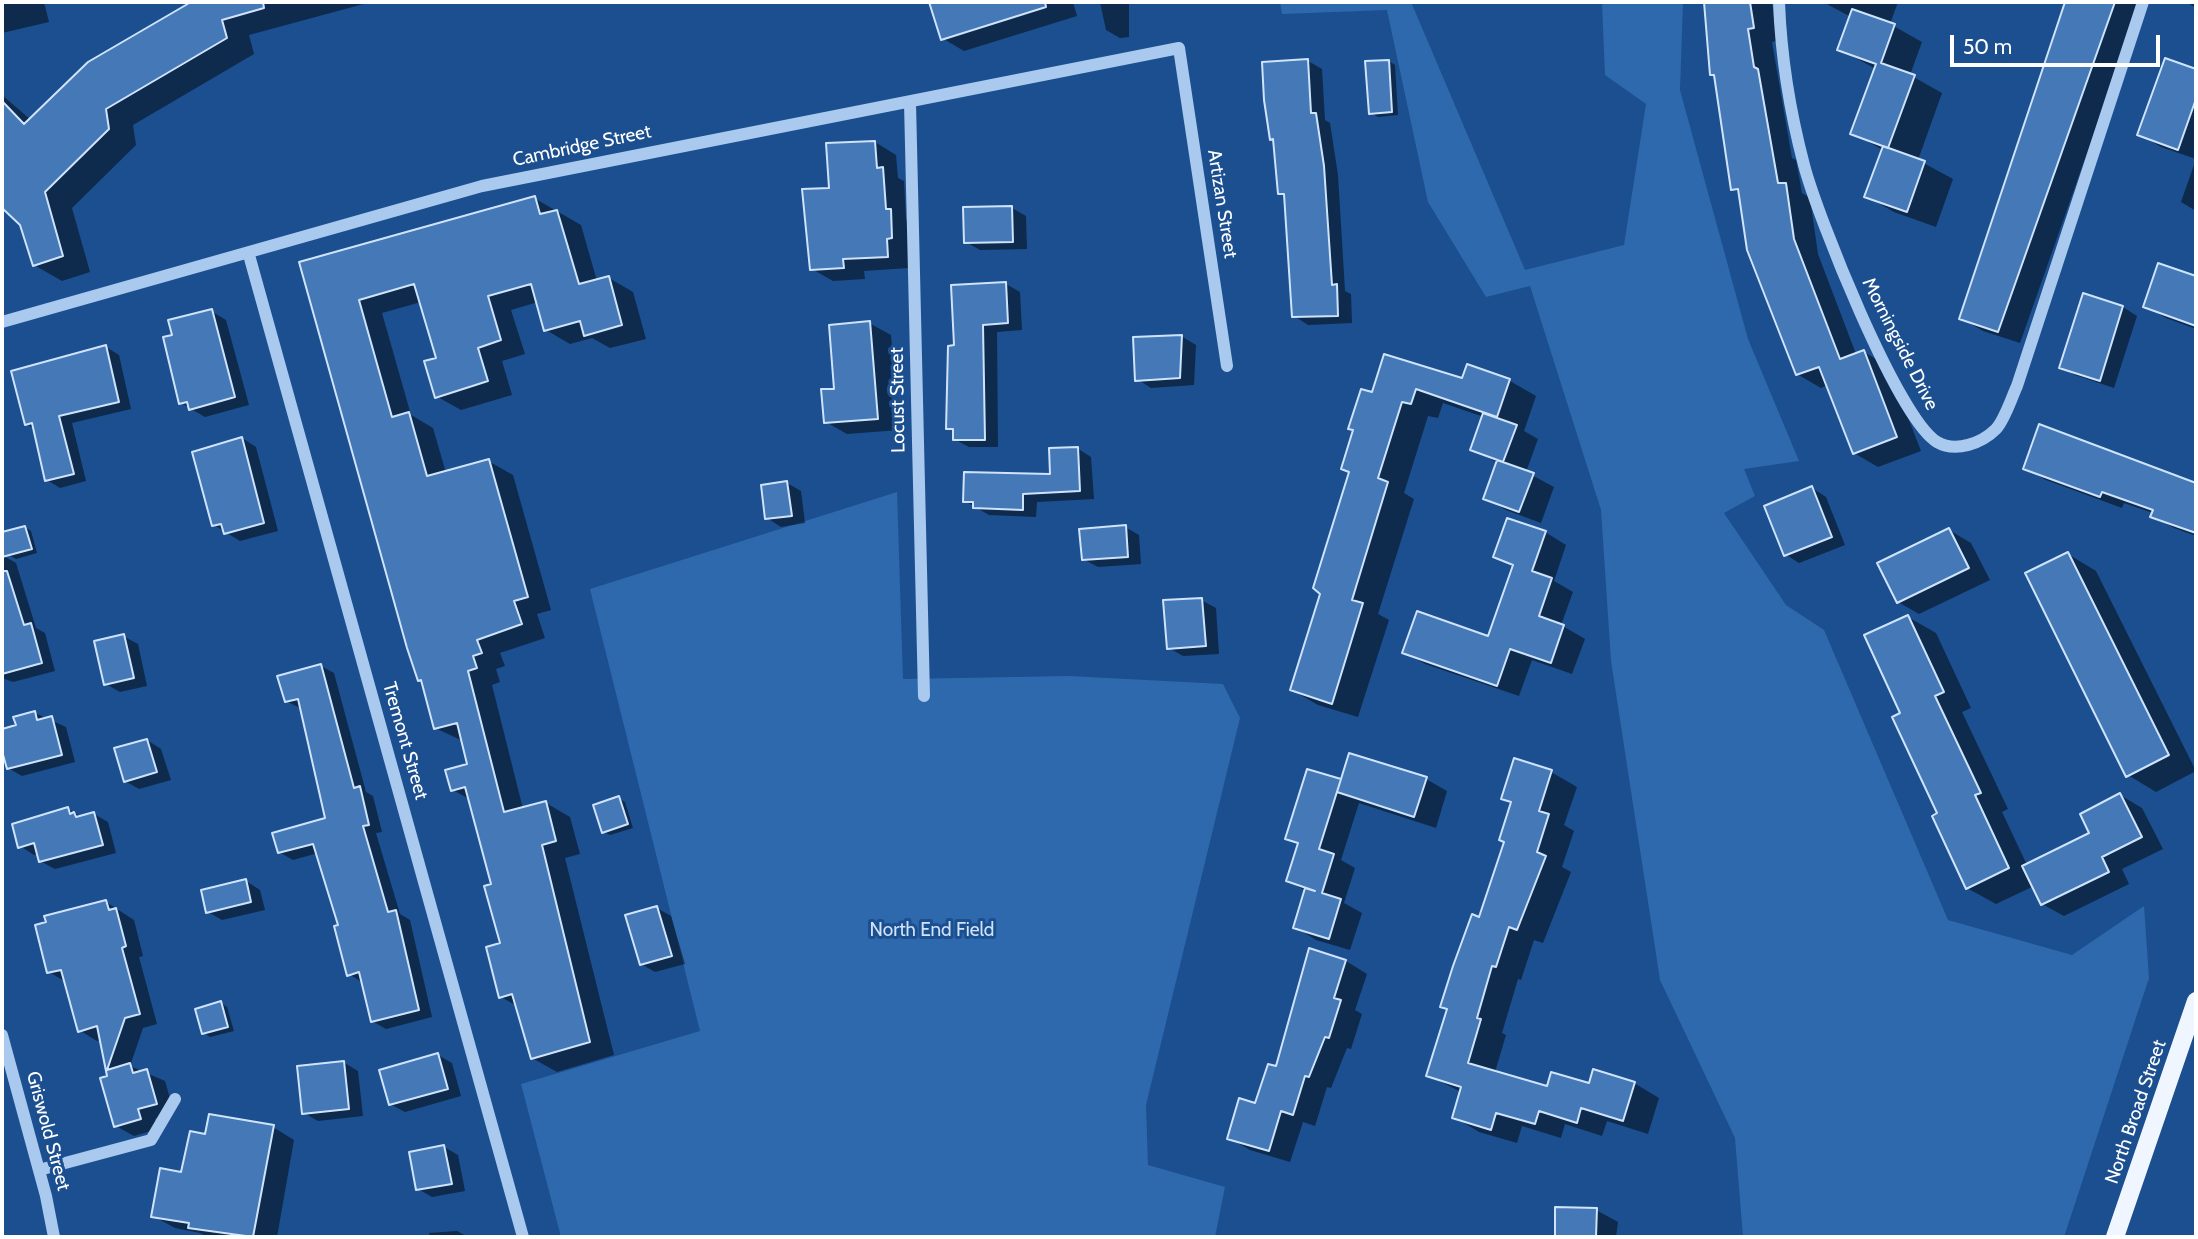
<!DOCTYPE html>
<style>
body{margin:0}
#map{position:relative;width:2198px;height:1239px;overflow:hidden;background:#1b4f8f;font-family:Cabin,sans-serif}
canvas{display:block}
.frame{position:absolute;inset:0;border:4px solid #fff;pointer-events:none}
.scale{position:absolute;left:1950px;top:35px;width:210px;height:32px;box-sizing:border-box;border:4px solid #fff;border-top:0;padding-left:9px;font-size:21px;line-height:24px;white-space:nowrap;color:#fff;-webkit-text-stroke:5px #1b4f8f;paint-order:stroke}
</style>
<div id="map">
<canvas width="2198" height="1239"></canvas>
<div class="frame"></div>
<div class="scale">50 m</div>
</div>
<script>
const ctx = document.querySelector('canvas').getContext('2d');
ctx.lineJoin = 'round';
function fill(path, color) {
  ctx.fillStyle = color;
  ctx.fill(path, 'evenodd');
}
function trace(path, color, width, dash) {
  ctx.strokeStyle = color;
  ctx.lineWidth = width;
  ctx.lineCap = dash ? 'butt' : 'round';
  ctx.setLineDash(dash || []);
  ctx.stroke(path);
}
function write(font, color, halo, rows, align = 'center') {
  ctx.font = font + ' Cabin,sans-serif';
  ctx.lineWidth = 6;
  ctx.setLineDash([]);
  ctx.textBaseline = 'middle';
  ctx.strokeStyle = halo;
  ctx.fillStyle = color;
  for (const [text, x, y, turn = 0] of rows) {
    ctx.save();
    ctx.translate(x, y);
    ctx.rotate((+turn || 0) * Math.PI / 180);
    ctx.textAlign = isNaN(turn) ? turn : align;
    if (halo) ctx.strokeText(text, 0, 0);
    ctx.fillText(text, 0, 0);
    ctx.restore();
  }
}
const green = new Path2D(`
 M1280 2H1411L1525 270 1624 245 1646 104 1605 75 1602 2H1683L1680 90 1748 339 1799 461 1744 469 1755 496 1724 513 1786 605 1824 630 1948 920 2072 955 2144 906 2149 978 2064 1237H1743L1735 1138 1660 980 1611 661 1601 510 1530 286 1486 297 1428 202 1387 10 1282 14Z
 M897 492 903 679 1069 676 1223 684 1240 718 1146 1105 1148 1165 1225 1187 1215 1237H561L521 1084 700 1031 590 589Z`);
const shadow = new Path2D(`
 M2 2H44L49 22 2 33Z
 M194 2H371L249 35 254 54 133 125 136 145 72 208 90 272 62 281 34 265 21 225 2 206V95L31 120 89 64Z
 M931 2H1073L1077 16 964 51 942 38Z
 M1100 2H1138L1129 4V37L1120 38 1106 30Z
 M1704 2H1772L1777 41 1772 42 1792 158 1796 160 1802 193 1810 198 1818 254 1856 354 1864 352 1888 366 1921 451 1878 467 1854 453 1828 385 1821 388 1797 374 1741 193 1733 189 1716 77 1712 74Z
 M1823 2H1898L1890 24 1922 42 1910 75 1942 93 1918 160 1953 179 1936 227 1894 212 1866 196 1883 150 1852 133 1876 69 1839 49 1851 17Z
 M2067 2H2133L2139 5 2020 343 1983 331 1961 318Z
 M2186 2H2196V8Z
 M2166 60 2196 71V211L2181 202 2196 159 2161 147 2139 134Z
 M1308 61 1322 69 1325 120 1330 123 1338 175 1345 291 1351 294 1352 323 1308 325 1294 316 1286 197 1280 193 1275 140 1271 138Z
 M1389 61 1395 65 1398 115 1378 117 1371 113Z
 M875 142 896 155 898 178 904 181 906 220 912 223 909 268 864 271 865 279 833 281 812 269 831 190Z
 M534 198 581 225 597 281 609 278 633 292 646 339 610 348 592 338 570 344 546 330 538 302 511 310 525 354 502 361 512 395 461 410 436 396 438 359 421 302 382 313 411 415 433 428 446 473 488 461 513 475 551 610 537 614 545 638 500 653 505 666 496 669 500 682 492 685 523 809 546 803 570 817 580 854 565 858 614 1055 557 1072 532 1058 517 1006 501 997 502 945 493 886 471 800 453 790 469 765 463 741 435 728 301 264Z
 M1012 208 1026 216 1027 249 980 250 966 242Z
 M2159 265 2196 278V329L2166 318 2145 306Z
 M1006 284 1020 292 1022 330 997 332 998 447H969L954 439 955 432 948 428 956 347Z
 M2084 296 2123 307 2137 316 2114 388 2075 375 2061 367Z
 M211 311 226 320 249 405 205 417 181 403 174 337Z
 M869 323 891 335 899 430 847 434 826 422 836 390Z
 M1181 336 1196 345 1194 385 1151 388 1137 379Z
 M106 347 119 355 131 409 72 423 86 481 60 488 47 480 35 429 26 424Z
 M1468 366 1510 381 1536 396 1524 431 1538 439 1526 472 1554 487 1541 523 1506 510 1485 498 1498 463 1472 449 1484 417 1443 403 1438 418 1428 416 1404 493 1414 499 1378 614 1389 620 1358 717 1318 705 1292 690 1322 593 1373 394 1463 380Z
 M2040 426 2196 484V536L2174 528 2152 516 2153 513 2124 503 2122 508 2046 480 2025 468Z
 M242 438 256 447 278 531 240 541 214 525Z
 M1077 448 1091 457 1094 499 1037 502 1036 517 989 515 965 501 1052 475Z
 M787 483 801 491 805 523 781 527 767 518Z
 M1812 488 1826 497 1845 545 1799 563 1785 554Z
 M25 527 31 531 37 553 16 559 9 555Z
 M1125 527 1139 535 1141 564 1098 567 1083 559Z
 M1949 530 1971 543 1990 580 1919 614 1898 602Z
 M1545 532 1566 545 1554 581 1573 592 1561 625 1585 639 1572 674 1532 660 1519 696 1425 664 1404 652 1489 638 1514 567 1495 557Z
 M2068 554 2096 571 2196 771 2156 792 2128 775Z
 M2 555 16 563 36 628 45 633 55 671 13 682 2 678Z
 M1201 600 1216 608 1219 654 1183 656 1169 648Z
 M1908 617 1936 633 1971 708 1962 712 2008 809 2002 812 2027 865 2092 834 2120 795 2142 808 2163 849 2122 869 2129 884 2064 916 2042 904 2034 886 1996 904 1967 888 1903 714Z
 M123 636 138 644 147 686 120 692 106 684Z
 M321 666 334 673 366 792 373 796 382 832 376 833 400 914 410 920 432 1017 386 1029 372 1021 363 983 349 974 340 926 318 853 293 860 279 852 327 819 302 709 286 701Z
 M35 713 66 727 75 762 22 776 8 768 2 731 18 727Z
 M147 740 161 749 171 780 139 789 125 781Z
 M1515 760 1551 772 1577 787 1564 825 1574 831 1562 867 1571 872 1543 943 1534 940 1521 980 1518 979 1502 1033 1506 1035 1495 1072 1548 1088 1634 1083 1659 1098 1648 1134 1607 1121 1602 1136 1565 1124 1561 1138 1522 1126 1517 1143 1479 1132 1454 1117 1461 1092 1428 1075 1506 842 1513 804 1503 798Z
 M1308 771 1342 782 1426 779 1447 791 1436 828 1359 803 1341 860 1355 868 1344 903 1362 913 1350 950 1316 940 1295 927 1306 891 1288 881 1299 845 1287 838Z
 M618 798 625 802 633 828 610 835 603 832Z
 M68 809 82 817 94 814 108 822 116 853 55 869 40 861 38 854 34 855 20 846Z
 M246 881 260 890 265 910 222 920 208 912Z
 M106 902 134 920 143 956 139 957 157 1024 143 1028 130 1066 165 1081 174 1113 155 1119 158 1129 134 1136 116 1126 101 1040 97 1041 79 1030 66 982 49 972Z
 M657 908 671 916 685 964 655 972 641 964Z
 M1310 950 1346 961 1367 974 1355 1010 1362 1014 1351 1049 1347 1048 1331 1088 1327 1087 1315 1126 1303 1122 1290 1162 1250 1150 1229 1138 1257 1105 1277 1069Z
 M221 1003 227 1007 234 1031 210 1037 204 1033Z
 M438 1055 452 1063 461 1096 405 1112 390 1104Z
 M343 1062 358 1071 363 1116 318 1121 304 1113Z
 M273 1127 294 1140 277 1237H208L200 1233 175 1228 153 1216 207 1136Z
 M444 1147 458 1155 465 1191 432 1197 418 1189Z
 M1557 1209 1596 1210 1618 1222 1616 1237H1555Z
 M457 1231 468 1237H430L429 1233Z`);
const building = new Path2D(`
 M191 2H263L264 8 222 20 227 38 106 109 109 129 45 192 63 256 33 266 20 225 2 208V101L24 124 88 62Z
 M929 2H1045L1046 7 941 40Z
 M1704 2H1750L1754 28 1748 29 1754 67 1758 69 1778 183H1786L1794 239 1840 359 1864 350 1897 437 1853 454 1819 367 1796 375 1747 250 1738 189 1731 190 1714 75H1710Z
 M2065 2H2115L1998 332 1959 319Z
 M1852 9 1895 24 1881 63 1915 75 1888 148 1850 134 1876 64 1837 50Z
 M2165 58 2196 69V99L2178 150 2137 135Z
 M1308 59 1311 113H1316L1324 166 1332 285 1337 284 1338 316 1292 317 1284 194H1278L1273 139 1270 140 1264 100 1262 62Z
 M1389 60 1392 112 1369 114 1365 61Z
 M875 141 877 168 883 167 886 209H891L892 238 887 239 888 257 843 259 844 268 810 270 802 189 829 188 826 143Z
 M1883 146 1925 161 1907 212 1864 197Z
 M535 196 540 214 557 210 579 284 609 276 622 325 584 336 580 321 544 331 531 284 488 296 501 340 478 348 488 381 435 398 424 361 436 358 414 284 359 300 392 417 409 412 427 476 489 459 528 597 514 601 522 624 477 640 482 653 473 656 477 668 468 671 504 812 546 801 556 841 542 845 590 1042 531 1059 512 994 499 998 486 947 500 943 484 886 491 884 465 787 451 791 445 770 467 764 457 723 434 729 421 680 418 681 407 648 299 262Z
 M1012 206 1013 242 964 243 963 207Z
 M2158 263 2196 276V326L2143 307Z
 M1006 282 1008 323 983 325 985 440H953V429H946L948 346 954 345 951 285Z
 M2083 293 2123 306 2100 381 2059 368Z
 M212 309 235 397 189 410 187 402 179 404 163 337 172 335 168 320Z
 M870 321 878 419 824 423 821 389H834L829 325Z
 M1182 335 1180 378 1135 381 1133 337Z
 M106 345 119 402 59 416 74 474 45 481 32 423 25 425 11 371Z
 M1384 354 1462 378 1467 364 1510 379 1497 417 1416 389 1411 404 1402 402 1378 478 1388 482 1352 600 1363 603 1332 704 1290 690 1320 594 1313 588 1349 472 1341 469 1353 430 1348 429 1361 389 1372 392Z
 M1483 413 1517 425 1503 462 1470 450Z
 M2039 424 2196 483V533L2150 517 2153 510 2102 492 2100 497 2023 469Z
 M242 437 264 523 224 534 221 524 212 526 192 452Z
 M1078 447 1080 491 1023 494V510L973 508V502H963L964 472 1050 474 1049 448Z
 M1497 460 1534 473 1519 512 1483 499Z
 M787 481 792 516 765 519 761 485Z
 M1812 486 1832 537 1784 556 1764 506Z
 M1507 518 1546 531 1532 571 1552 578 1539 616 1564 625 1551 663 1510 649 1497 686 1402 653 1417 611 1488 636 1513 565 1493 557Z
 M1126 525 1128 557 1082 560 1079 529Z
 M25 526 32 549 2 557V532Z
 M1949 528 1969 568 1897 603 1877 563Z
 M2068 552 2169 755 2126 777 2025 573Z
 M2 571H7L24 625 31 623 42 663 2 674Z
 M1202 598 1206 646 1167 649 1163 600Z
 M1908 615 1944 692 1935 696 1981 793 1975 795 2009 868 1966 889 1932 816 1937 813 1892 717 1900 713 1864 635Z
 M124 634 134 678 104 685 94 641Z
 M321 664 354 788 360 786 369 825 363 826 388 912 396 910 419 1010 371 1022 359 972 347 976 334 926 338 925 313 844 278 853 272 833 325 818 298 699 285 702 277 676Z
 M35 711 37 720 52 716 62 755 7 769 2 751V729L16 725 13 717Z
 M147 739 157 772 124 782 114 748Z
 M1349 753 1427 777 1414 817 1337 792Z
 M1514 758 1552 770 1539 811 1549 814 1537 852 1546 856 1517 930 1509 927 1496 967 1492 966 1477 1018 1481 1019 1468 1063 1547 1086 1551 1072 1589 1083 1593 1069 1635 1082 1623 1121 1581 1108 1577 1123 1539 1111 1535 1124 1496 1113 1491 1130 1452 1118 1461 1087 1426 1076 1447 1009 1440 1007 1453 966 1472 914 1479 917 1504 842 1499 840 1511 802 1501 799Z
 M1307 769 1341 779 1319 849 1334 854 1322 893 1341 899 1329 939 1293 928 1305 888 1315 891 1286 881 1298 843 1285 839Z
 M2120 793 2142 837 2102 857 2109 872 2041 905 2022 866 2089 833 2080 814Z
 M619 796 628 824 602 833 593 805Z
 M68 807 70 814 74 812 76 817 94 812 103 845 39 862 34 843 18 848 12 824Z
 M246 879 251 902 206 913 201 890Z
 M106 900 109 910 116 908 126 946 122 948 140 1014 125 1018 107 1070 130 1063 133 1073 147 1069 157 1104 138 1109 141 1119 114 1127 100 1078 107 1076 97 1026 78 1032 61 970 47 973 35 925 46 922 44 916Z
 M657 906 672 956 640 965 625 915Z
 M1309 948 1346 960 1334 998 1341 1000 1329 1038 1325 1037 1309 1077 1305 1076 1293 1115 1281 1111 1269 1151 1227 1139 1239 1098 1255 1103 1268 1064 1276 1066Z
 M221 1001 228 1027 202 1034 195 1009Z
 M438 1053 448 1089 389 1105 379 1070Z
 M344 1061 349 1109 302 1114 297 1066Z
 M209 1114 274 1125 253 1237 188 1228 189 1223 151 1217 160 1168 181 1172 190 1131 205 1134Z
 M444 1145 452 1184 416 1190 409 1152Z
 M1555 1207 1597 1208 1596 1237H1555Z`);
const minor = new Path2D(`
 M1779 2C1781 56 1790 112 1804 165 1817 215 1898 419 1937 442 1956 453 1982 443 1996 429 2005 419 2011 399 2017 386L2143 2
 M910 103 924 696
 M249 255 523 1237
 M2 322 482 186 1179 48 1227 366
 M2 1035 46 1196 54 1237
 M39 1170 151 1140 175 1099`);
const major = new Path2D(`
 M2115 1237 2196 1001`);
const streetNames = [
 ["Cambridge Street",582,146,-12],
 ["Artizan Street",1222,204,81],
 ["Morningside Drive",1900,344,63],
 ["Locust Street",898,400,-91],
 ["Tremont Street",405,741,74],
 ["North Broad Street",2136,1112,-71],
 ["Griswold Street",48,1131,75]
];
const parkNames = [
 ["North End Field",932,930]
];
fill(green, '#2e69ad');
fill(shadow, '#0007');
fill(building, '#4478b7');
trace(building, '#cfe3fa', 2);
trace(minor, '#a9c9ee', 12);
trace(major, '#f0f6ff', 18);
write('19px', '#fff', '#1b4f8f', streetNames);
write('19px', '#cfe3fa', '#1b4f8f', parkNames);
</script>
